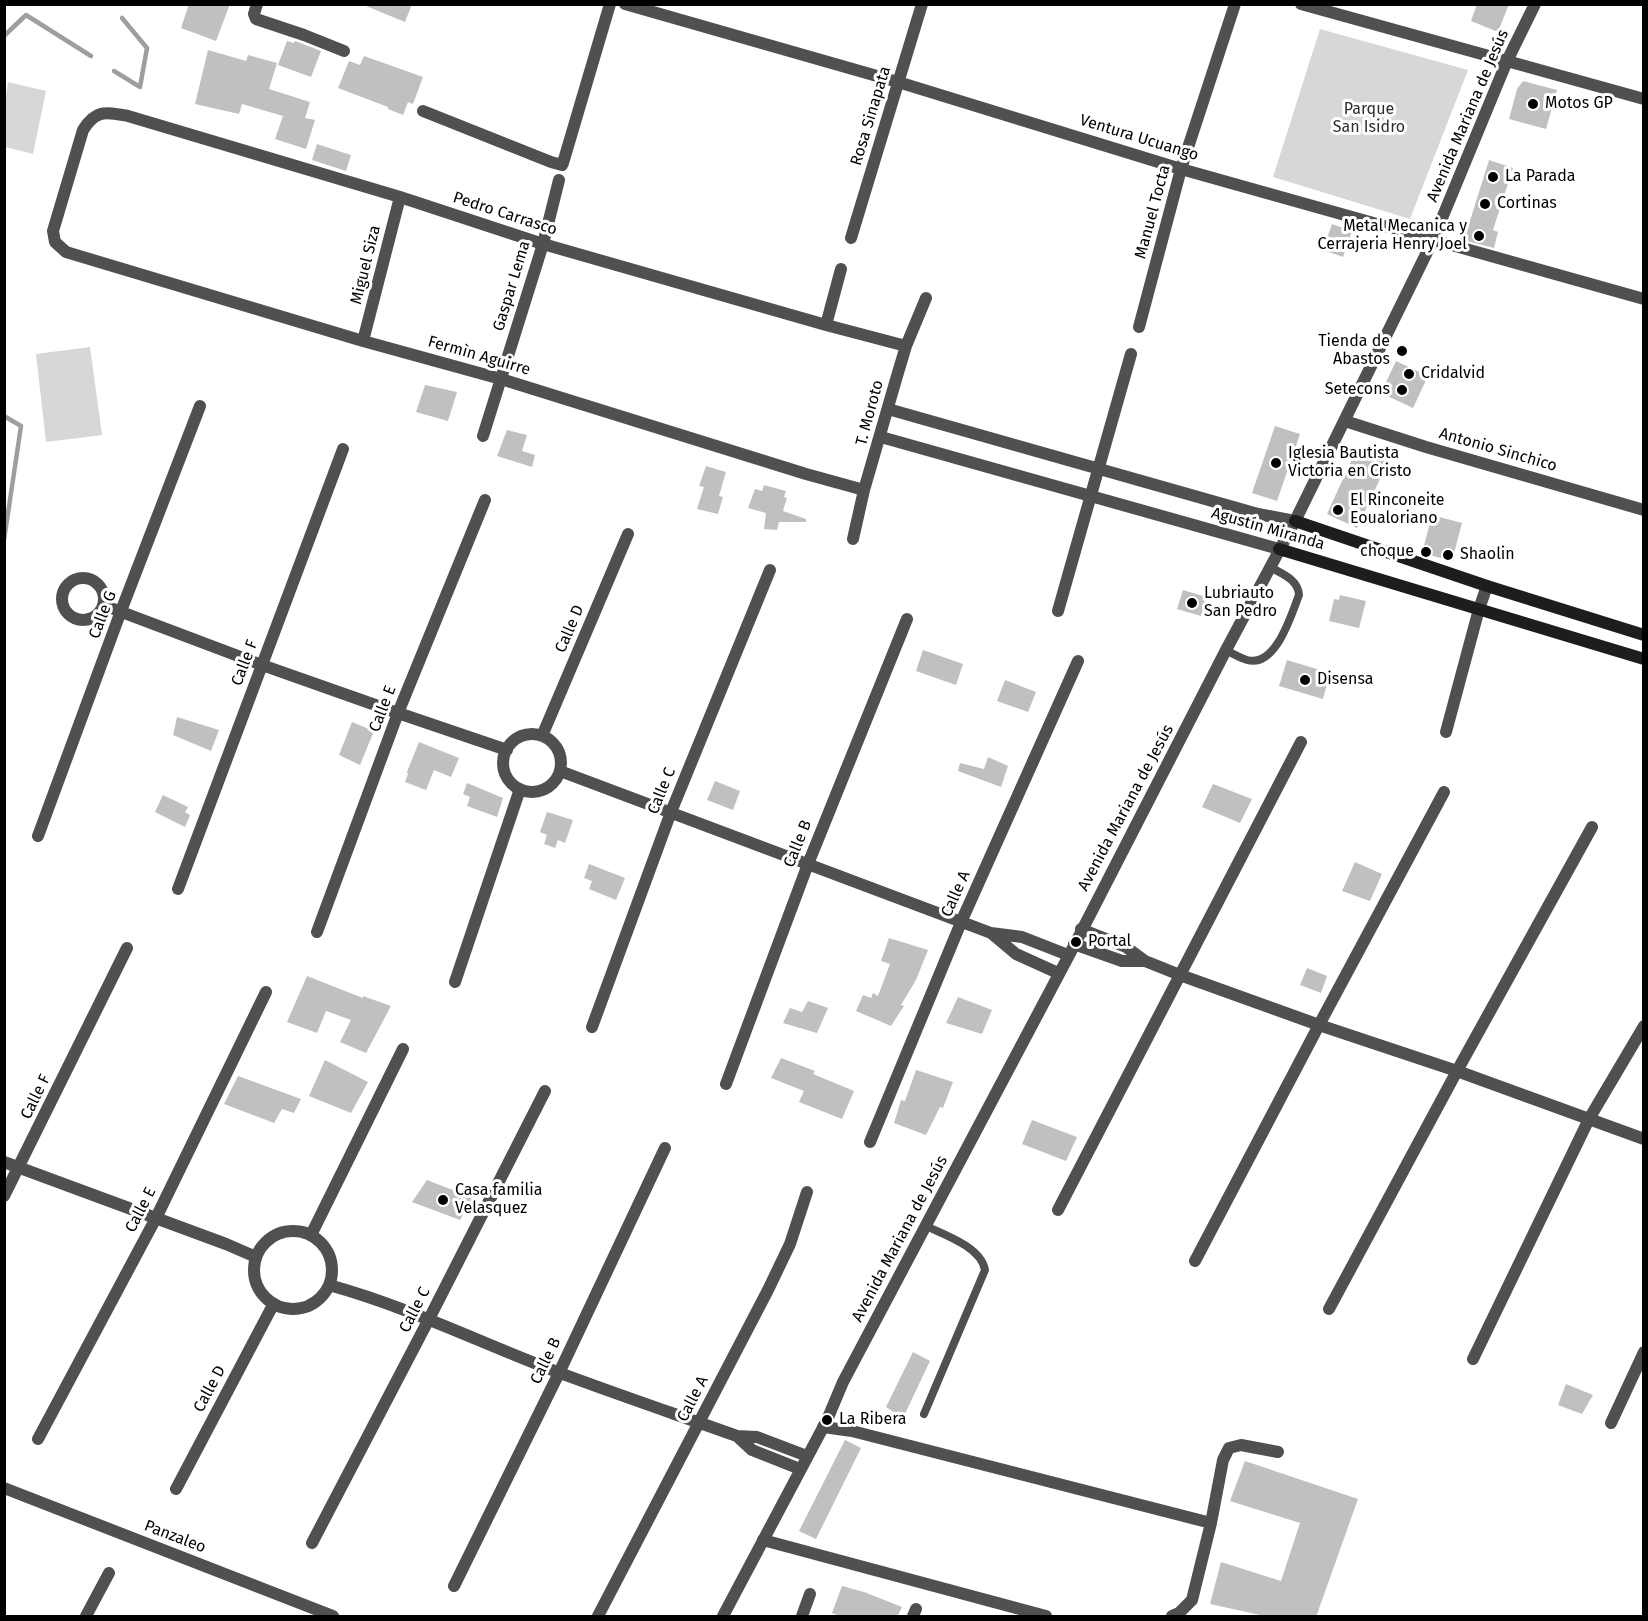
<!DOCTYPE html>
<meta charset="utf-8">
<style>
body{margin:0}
#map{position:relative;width:1648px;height:1621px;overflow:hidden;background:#fff;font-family:"Fira Sans",sans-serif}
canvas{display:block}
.frame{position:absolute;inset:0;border:6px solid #000;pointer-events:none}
</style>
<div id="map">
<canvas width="1648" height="1621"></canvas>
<div class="frame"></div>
</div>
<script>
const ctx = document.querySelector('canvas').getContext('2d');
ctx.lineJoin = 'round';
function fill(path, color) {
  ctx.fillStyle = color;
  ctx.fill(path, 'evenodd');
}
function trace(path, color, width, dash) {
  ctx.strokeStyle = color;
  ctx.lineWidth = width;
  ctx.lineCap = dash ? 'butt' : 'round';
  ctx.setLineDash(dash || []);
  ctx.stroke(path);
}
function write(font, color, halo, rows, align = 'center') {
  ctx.font = font + ' "Fira Sans",sans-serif';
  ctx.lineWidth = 6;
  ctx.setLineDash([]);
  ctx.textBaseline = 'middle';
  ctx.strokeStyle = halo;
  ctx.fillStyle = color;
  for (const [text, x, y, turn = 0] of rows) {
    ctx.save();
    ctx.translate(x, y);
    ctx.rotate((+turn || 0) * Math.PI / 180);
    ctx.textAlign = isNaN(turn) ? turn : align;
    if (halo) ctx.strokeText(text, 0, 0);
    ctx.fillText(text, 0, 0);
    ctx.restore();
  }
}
const green = new Path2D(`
 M1320 29 1468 70 1410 219 1273 177Z
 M8 82 46 91 33 154 5 147V102Z
 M90 347 102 435 46 442 36 354Z`);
const stream = new Path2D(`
 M4 36 26 15 91 56
 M114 71 140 87 147 48 122 18
 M4 416 21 426 4 540`);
const building = new Path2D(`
 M189 4H230L216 41 181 28Z
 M361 4H412L405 22Z
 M1477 4H1509L1498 32 1471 21Z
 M287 41 294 43 295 41 321 51 311 77 278 65Z
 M208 50 246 61 248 55 277 63 269 89 310 102 305 118 315 120 306 149 275 139 283 116 242 104 239 114 195 104Z
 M364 56 423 77 413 104 408 102 403 115 388 109V107L338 88 349 61 360 65Z
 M1523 81 1557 90 1546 129 1509 119 1517 89Z
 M317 144 351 155 346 171 312 160Z
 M1489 160 1513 168 1493 230 1498 232 1494 248 1459 239 1463 223 1469 224Z
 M1332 224 1352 231 1343 257 1323 250Z
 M1396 361 1428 376 1413 408 1381 393Z
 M425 385 457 392 448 421 416 412Z
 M1275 426 1300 434 1277 501 1252 493Z
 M507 430 527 435 522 451 535 455 532 467 497 456Z
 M1357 448 1388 462 1357 528 1327 514Z
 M706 466 726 472 719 496 723 497 718 514 697 509 704 487 699 486Z
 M764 485 786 491 784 497 787 498 783 511 806 519V522H779L777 530 764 529 766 513 748 508 755 489 762 491Z
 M1432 515 1462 523 1452 561 1422 553Z
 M1183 590 1206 597 1201 616 1177 609Z
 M1340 595 1366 601 1359 628 1329 621 1334 599 1339 600Z
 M923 650 963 664 956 685 916 671Z
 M1287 660 1330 673 1323 699 1279 686Z
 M1005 680 1036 692 1028 712 997 701Z
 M177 717 219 730 211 751 173 735Z
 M352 722 374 731 360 765 339 755Z
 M419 742 459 758 451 777 434 770 426 790 405 782 408 774 407 772Z
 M988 757 1008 766 1001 787 958 771 960 763 984 769Z
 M715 781 740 791 733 810 707 800Z
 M467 783 503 798 497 817 467 806 470 797 463 794Z
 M1213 784 1252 799 1240 823 1202 807Z
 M163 795 188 807 185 812 190 815 185 827 155 812Z
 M547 812 573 820 565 843 558 840 555 848 544 844 547 835 540 832Z
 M1355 862 1382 874 1370 901 1342 891Z
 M589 864 625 878 616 900 589 889 592 881 584 878Z
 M889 938 928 950 916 980 901 1005 904 1006 891 1026 856 1011 863 995 871 998 873 993 878 996 890 964 881 961Z
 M1307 968 1327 976 1321 993 1300 985Z
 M307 976 363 998V996L391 1006 366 1053 340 1042 351 1020 326 1011 317 1033 287 1022Z
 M958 997 992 1010 982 1034 946 1023Z
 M808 1001 828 1008 817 1033 783 1023 790 1008 802 1012Z
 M781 1058 815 1071 813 1074 854 1091 842 1119 799 1102 804 1091 771 1078Z
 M325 1060 368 1082 351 1113 309 1096Z
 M916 1070 953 1082 943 1108 940 1107 926 1135 894 1123 901 1100 905 1101Z
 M238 1076 301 1099 294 1113 282 1109 274 1123 224 1104Z
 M1032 1120 1077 1137 1066 1161 1022 1144Z
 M427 1180 473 1198 460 1220 412 1202Z
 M913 1352 930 1361 903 1418 886 1407Z
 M1566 1384 1593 1395 1582 1414 1558 1405Z
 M845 1440 861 1448 816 1539 799 1531Z
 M1245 1461 1358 1499 1316 1617H1269L1210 1604 1221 1562 1281 1581 1300 1523 1230 1501Z
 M842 1586 864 1592 902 1607 897 1617H842L832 1613Z`);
const service = new Path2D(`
 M1226 650C1233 654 1240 658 1247 660 1276 668 1291 615 1299 595 1298 579 1282 574 1270 567
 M924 1414 985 1270C981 1247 945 1235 926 1226`);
const minor = new Path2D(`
 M257 4 254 14 256 19 304 35 344 51
 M625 4 898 82 1181 169 1644 299
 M1507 61 1644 99
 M423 111 551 162 562 165 563 163 610 4
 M851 238 922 4
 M826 325 841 269
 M1139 327 1181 169 1235 4
 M363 341 400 197
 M888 409 1258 514 1295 521
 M1345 421 1426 447 1644 510
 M483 436 543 244 559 180
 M881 437 1279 549
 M864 490 806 474 501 379 363 341 66 252 55 242 53 231 83 130C96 109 106 112 128 116L400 197 543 244 826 325 906 346
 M853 539 864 490 897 376 906 346 926 298
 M62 599a21 21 0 1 1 42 0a21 21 0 1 1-42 0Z
 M103 605 262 665 398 713 507 750
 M1058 611 1131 354
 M1446 732 1479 609 1487 586
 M503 763a29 29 0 1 1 58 0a29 29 0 1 1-58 0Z
 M542 736 628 534
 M560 771 991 933 1022 937 1068 955
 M38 836 121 611 200 406
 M178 889 343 449
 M1081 929 1126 947 1145 961 1180 975 1319 1025 1457 1071 1644 1139
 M317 932 398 713 485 500
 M991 933 1016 954 1058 973
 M1074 944 1122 961H1145
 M455 982 520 789
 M592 1027 671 812 770 570
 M726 1084 808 864 907 619
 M870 1142 962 920 1078 661
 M4 1162 226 1244 256 1257
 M4 1196 127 948
 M1058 1210 1301 742
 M254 1270a39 39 0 1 1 78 0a39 39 0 1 1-78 0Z
 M311 1235 403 1049
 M1195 1261 1319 1025 1444 792
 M329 1285C409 1307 483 1344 560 1373 619 1395 678 1415 737 1436L757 1437 807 1456
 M1329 1309 1457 1071 1592 827
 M1473 1359 1589 1119 1644 1026
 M1611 1423 1644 1352
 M823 1427 852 1431 1211 1523
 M737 1436 752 1450 800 1469
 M38 1439 156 1218 266 992
 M176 1489 273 1305
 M763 1540 1046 1616
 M312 1543 429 1319 545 1091
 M454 1586 559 1373 665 1148
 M86 1616 109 1573
 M598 1616 768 1290 790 1244 807 1192
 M802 1616 810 1594
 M913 1616 916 1609
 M1172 1616 1179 1613 1192 1600 1211 1523 1223 1460 1229 1448 1241 1445 1278 1452`);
const tertiary = new Path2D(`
 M1301 4 1507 61
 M4 1488 333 1616
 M723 1616 827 1420 843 1382 1076 942 1226 650 1295 521 1433 240 1507 61 1535 4`);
const secondary = new Path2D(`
 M1295 521 1487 586 1644 635
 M1279 549 1644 659`);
const markers = [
 [1533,104,6,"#000"],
 [1493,177,6,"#000"],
 [1485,204,6,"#000"],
 [1479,236,6,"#000"],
 [1402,351,6,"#000"],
 [1409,374,6,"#000"],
 [1402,390,6,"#000"],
 [1276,463,6,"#000"],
 [1338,510,6,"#000"],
 [1426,552,6,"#000"],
 [1448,555,6,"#000"],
 [1192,603,6,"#000"],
 [1305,680,6,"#000"],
 [1076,942,6,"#000"],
 [443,1200,6,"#000"],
 [827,1420,6,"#000"]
];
const poiNames = [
 ["Motos GP",1545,104],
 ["La Parada",1505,177],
 ["Cortinas",1497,204],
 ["Metal Mecanica y",1467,227,"right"],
 ["Cerrajeria Henry Joel",1467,245,"right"],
 ["Tienda de",1390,342,"right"],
 ["Abastos",1390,360,"right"],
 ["Cridalvid",1421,374],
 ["Setecons",1390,390,"right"],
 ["Iglesia Bautista",1288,454],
 ["Victoria en Cristo",1288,472],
 ["El Rinconeite",1350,501],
 ["Eoualoriano",1350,519],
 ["choque",1414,552,"right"],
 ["Shaolin",1460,555],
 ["Lubriauto",1204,594],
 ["San Pedro",1204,612],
 ["Disensa",1317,680],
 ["Portal",1088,942],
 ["Casa familia",455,1191],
 ["Velasquez",455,1209],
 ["La Ribera",839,1420]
];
const parkNames = [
 ["Parque",1369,110],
 ["San Isidro",1369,128]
];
const streetNames = [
 ["Rosa Sinapata",871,116,-73],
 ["Avenida Mariana de Jesús",1468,116,-67],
 ["Ventura Ucuango",1139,138,17],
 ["Manuel Tocta",1153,212,-75],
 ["Pedro Carrasco",505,214,18],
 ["Miguel Siza",366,265,-76],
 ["Gaspar Lema",512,286,-73],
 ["Fermìn Aguirre",479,356,16],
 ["T. Moroto",870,413,-75],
 ["Antonio Sinchico",1498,450,16],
 ["Agustín Miranda",1268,529,16],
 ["Calle G",103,615,-69],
 ["Calle D",570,629,-67],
 ["Calle F",245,663,-69],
 ["Calle E",383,709,-69],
 ["Calle C",662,791,-68],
 ["Avenida Mariana de Jesús",1126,808,-62],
 ["Calle B",798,844,-68],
 ["Calle A",956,894,-66],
 ["Calle F",36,1097,-64],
 ["Calle E",141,1210,-63],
 ["Avenida Mariana de Jesús",900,1239,-62],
 ["Calle C",415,1310,-63],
 ["Calle B",546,1361,-64],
 ["Calle D",210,1389,-62],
 ["Calle A",693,1399,-63],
 ["Panzaleo",175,1537,21]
];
fill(green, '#d7d7d7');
trace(stream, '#9e9e9e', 4.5);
fill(building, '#c0c0c0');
trace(service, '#505050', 8);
trace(minor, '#505050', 12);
trace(tertiary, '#505050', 12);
trace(secondary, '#1d1d1d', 12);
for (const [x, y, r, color] of markers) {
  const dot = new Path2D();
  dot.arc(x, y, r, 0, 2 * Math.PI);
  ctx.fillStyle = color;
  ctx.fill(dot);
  trace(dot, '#fff', 2);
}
write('16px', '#000', '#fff', poiNames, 'left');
write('16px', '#2e2e2e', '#fff', parkNames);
write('16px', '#000', '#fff', streetNames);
</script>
